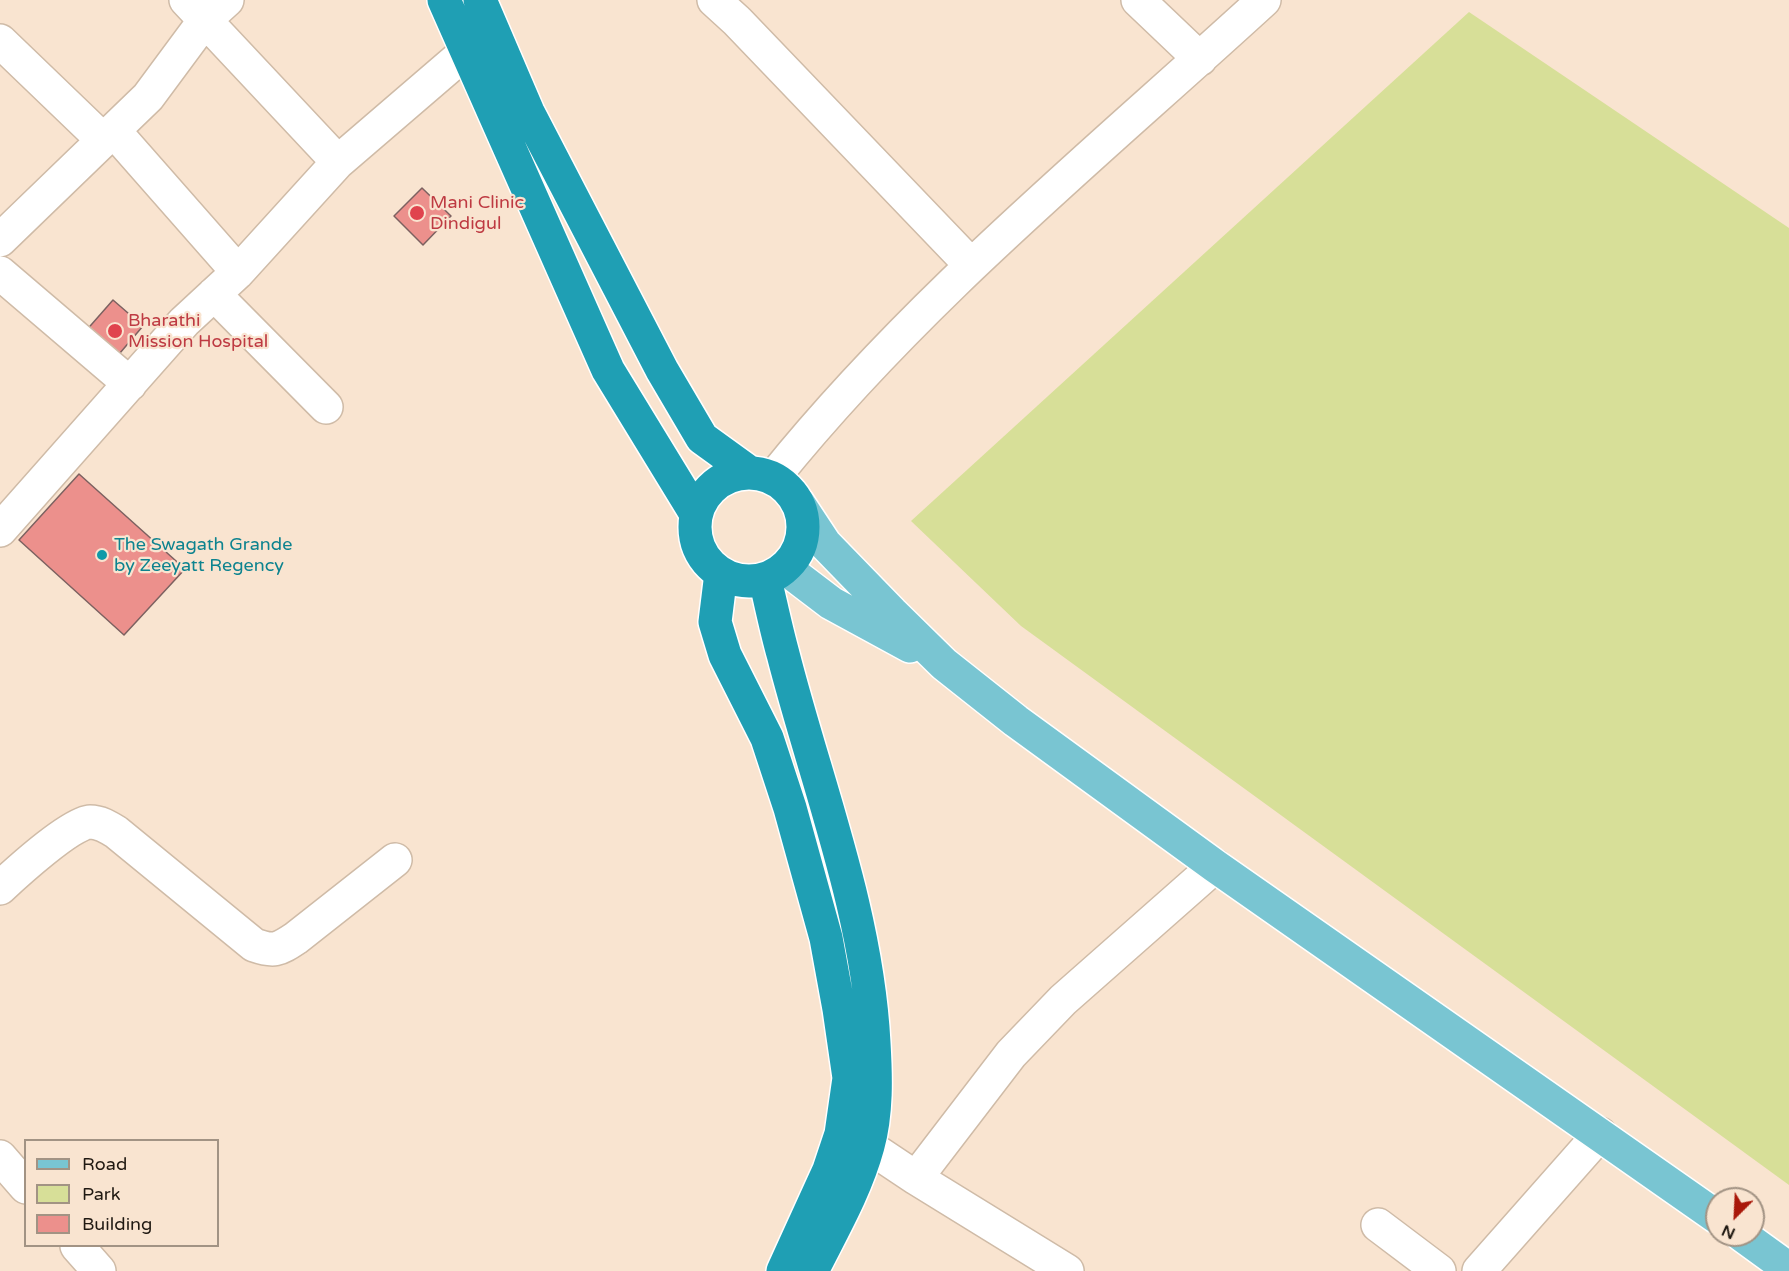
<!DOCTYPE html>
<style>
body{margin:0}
#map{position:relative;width:1789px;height:1271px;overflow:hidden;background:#f9e4d0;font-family:"Varela Round",sans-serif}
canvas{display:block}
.legend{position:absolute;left:24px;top:1139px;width:195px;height:108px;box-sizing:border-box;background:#f9e4d0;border:2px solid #a29384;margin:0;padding:8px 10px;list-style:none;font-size:18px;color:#201912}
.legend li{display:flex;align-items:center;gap:12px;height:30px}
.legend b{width:30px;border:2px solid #a29384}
.north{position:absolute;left:1705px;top:1187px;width:60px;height:60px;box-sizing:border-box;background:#f9e4d0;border:2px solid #a29384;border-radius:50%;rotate:204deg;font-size:16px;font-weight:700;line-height:24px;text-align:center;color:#201912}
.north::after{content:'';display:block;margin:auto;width:21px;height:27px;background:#a9180a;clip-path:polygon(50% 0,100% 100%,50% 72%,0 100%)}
</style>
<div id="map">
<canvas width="1789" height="1271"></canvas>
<ul class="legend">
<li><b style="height:8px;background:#79c5d2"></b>Road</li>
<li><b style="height:16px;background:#d7df98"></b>Park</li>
<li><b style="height:16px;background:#ec908c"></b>Building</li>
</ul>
<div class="north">N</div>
</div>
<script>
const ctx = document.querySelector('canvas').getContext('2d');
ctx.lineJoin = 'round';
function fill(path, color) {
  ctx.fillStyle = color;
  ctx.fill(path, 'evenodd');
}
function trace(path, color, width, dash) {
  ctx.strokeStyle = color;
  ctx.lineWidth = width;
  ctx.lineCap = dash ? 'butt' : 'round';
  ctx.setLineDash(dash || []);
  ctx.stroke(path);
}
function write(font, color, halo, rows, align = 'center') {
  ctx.font = font + ' "Varela Round",sans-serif';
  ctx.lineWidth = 4.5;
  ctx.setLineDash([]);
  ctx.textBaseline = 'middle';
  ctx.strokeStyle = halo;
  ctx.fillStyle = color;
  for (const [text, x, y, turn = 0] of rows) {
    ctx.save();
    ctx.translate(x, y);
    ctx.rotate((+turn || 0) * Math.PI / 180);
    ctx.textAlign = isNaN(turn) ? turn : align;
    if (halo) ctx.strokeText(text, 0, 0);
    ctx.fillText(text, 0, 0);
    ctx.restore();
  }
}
const green = new Path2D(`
 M1469 12 1789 228V1185L1021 626 911 521Z`);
const building = new Path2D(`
 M422 188 451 216 423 245 394 216Z
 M113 300 143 326 114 360 84 333Z
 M79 474 185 569 124 635 19 540Z`);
const minor = new Path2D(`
 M186 0 338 162
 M714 0 737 21 971 265
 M1138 0 1200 59
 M0 41 103 140
 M114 131 238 272
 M0 240 148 97 205 20 227 0
 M0 273 130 384
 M214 294 326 407
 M773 478C916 300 1096 154 1264 0
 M0 530 184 322 238 272 338 162 466 52
 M0 888C15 874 72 822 90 822 100 822 108 827 116 832L254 945C274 952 278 950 296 938L395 860
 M868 1146 916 1178 1067 1271
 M0 1157 26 1187
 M916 1178 1011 1054 1063 1000 1215 866
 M1378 1225 1439 1271
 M77 1246 99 1271
 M1479 1271 1600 1134`);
const major = new Path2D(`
 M798 503 825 544 892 613 944 664 1016 721 1215 866 1717 1217
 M785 568 831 603 910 646
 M1742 1235 1789 1269`);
const highway = new Path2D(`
 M444 0 608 370 696 514
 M480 0 528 112 662 370 702 438 749 472
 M695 527a54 54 0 1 1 108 0a54 54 0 1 1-108 0Z
 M721 573 715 622 725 655 767 738 790 808 826 938 839 1009 849 1078 841 1134 829 1170 783 1271
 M765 579C771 604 776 629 783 654 816 783 867 909 874 1043 876 1077 877 1113 868 1146 856 1190 832 1231 812 1271`);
const markers = [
 [417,213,8,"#e0444e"],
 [115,331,8,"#e0444e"],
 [102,555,6,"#0f9aa8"]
];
const healthNames = [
 ["Mani Clinic",430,203],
 ["Dindigul",430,224],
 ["Bharathi",128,321],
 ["Mission Hospital",128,342]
];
const cultureNames = [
 ["The Swagath Grande",114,545],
 ["by Zeeyatt Regency",114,566]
];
fill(green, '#d7df98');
fill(building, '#ec908c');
trace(building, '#7c6160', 1.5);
trace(minor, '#cfbba7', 36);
trace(major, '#fff', 36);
trace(highway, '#fff', 36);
trace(minor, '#fff', 33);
trace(major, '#79c5d2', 33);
trace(highway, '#1f9fb4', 33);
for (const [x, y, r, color] of markers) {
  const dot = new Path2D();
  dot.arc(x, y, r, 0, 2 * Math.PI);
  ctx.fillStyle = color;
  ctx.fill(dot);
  trace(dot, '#f9e4d0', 2);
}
write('18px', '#be3a42', '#f9e4d0', healthNames, 'left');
write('18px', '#0d838f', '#f9e4d0', cultureNames, 'left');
</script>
